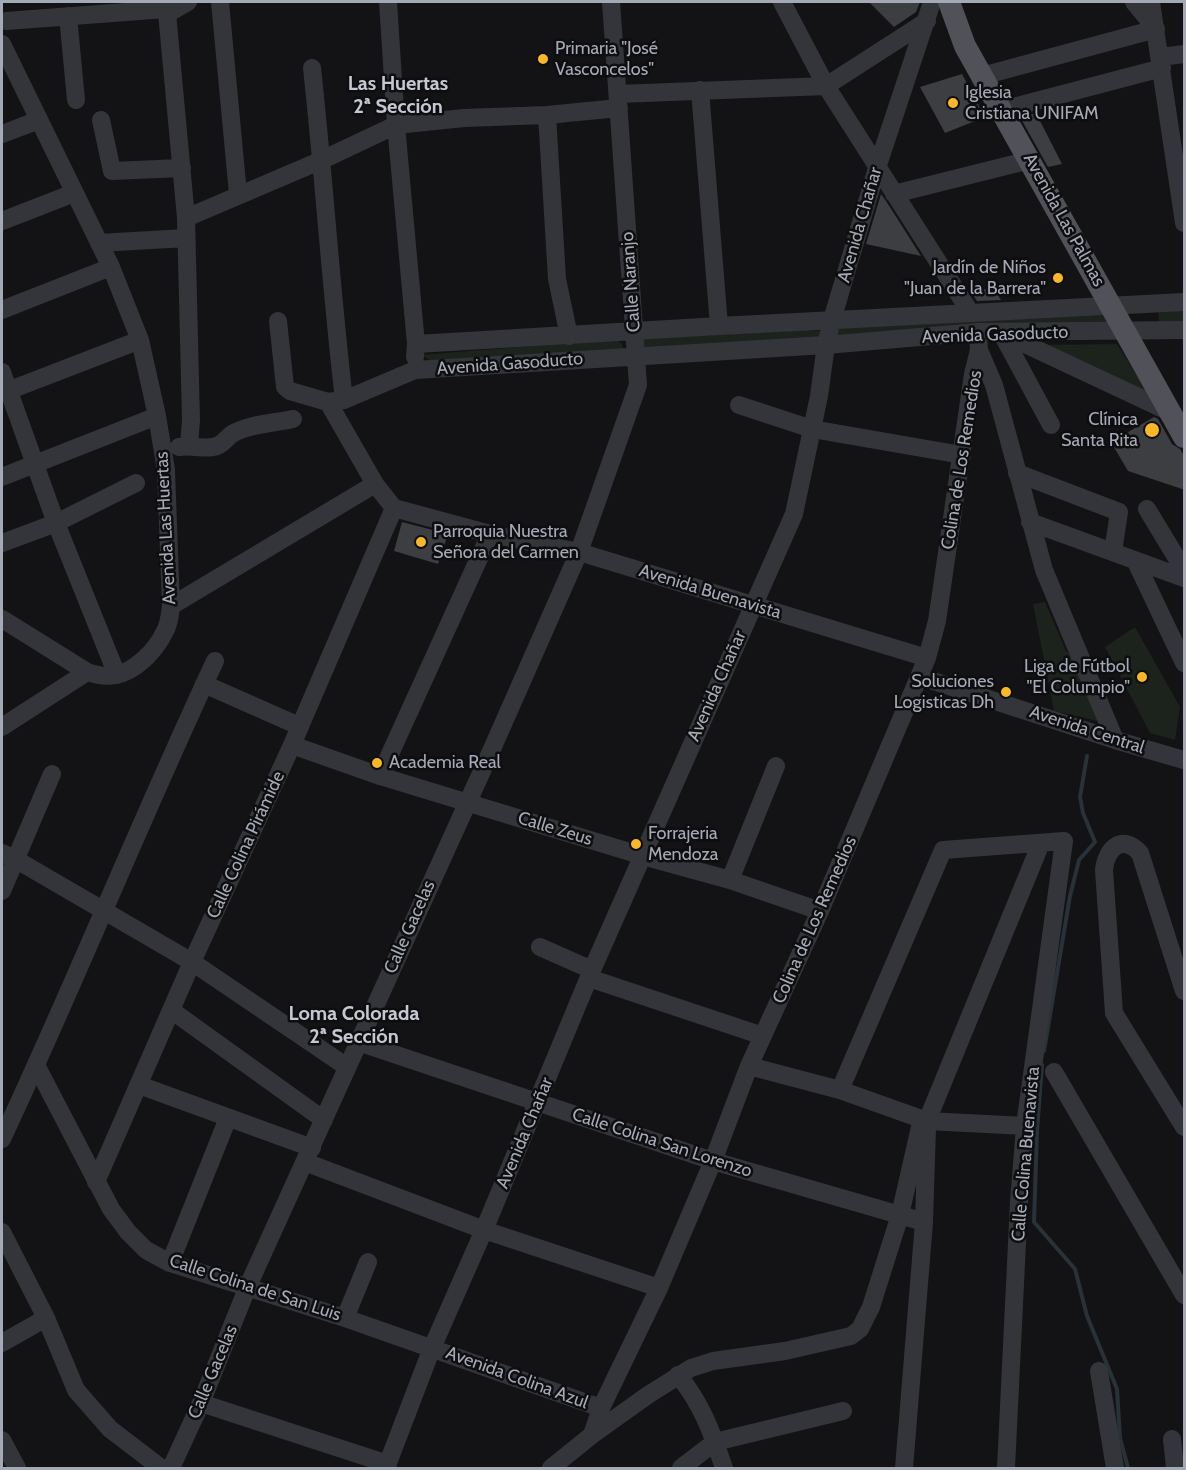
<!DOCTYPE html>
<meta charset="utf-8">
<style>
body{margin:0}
#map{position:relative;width:1186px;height:1470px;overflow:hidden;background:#131315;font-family:Cabin,sans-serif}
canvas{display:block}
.frame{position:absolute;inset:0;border:3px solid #a4a9b6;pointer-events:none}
</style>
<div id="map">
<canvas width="1186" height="1470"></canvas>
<div class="frame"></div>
</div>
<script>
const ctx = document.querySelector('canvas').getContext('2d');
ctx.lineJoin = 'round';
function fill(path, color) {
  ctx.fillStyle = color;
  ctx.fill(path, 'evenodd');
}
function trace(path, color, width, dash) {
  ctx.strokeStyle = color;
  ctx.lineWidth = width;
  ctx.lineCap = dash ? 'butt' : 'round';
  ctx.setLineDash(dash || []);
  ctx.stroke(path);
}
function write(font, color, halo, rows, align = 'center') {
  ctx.font = font + ' Cabin,sans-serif';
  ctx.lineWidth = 5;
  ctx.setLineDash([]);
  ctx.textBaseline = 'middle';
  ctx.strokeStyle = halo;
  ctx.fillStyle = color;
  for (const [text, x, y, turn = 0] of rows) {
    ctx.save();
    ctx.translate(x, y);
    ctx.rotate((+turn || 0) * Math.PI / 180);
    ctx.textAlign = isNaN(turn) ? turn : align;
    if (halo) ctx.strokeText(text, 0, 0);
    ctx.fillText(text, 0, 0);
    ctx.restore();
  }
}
const green = new Path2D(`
 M1184 310V322L1159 323 1158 312Z
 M1111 315 1113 325 836 337 839 327Z
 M804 330 822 331 819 340 645 352 640 339Z
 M616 339 622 344 623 349 439 365 421 355Z
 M1117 344 1153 401 1034 345Z
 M1045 602 1066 651 1075 658 1098 721 1054 711 1033 604Z
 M1135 627 1180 707 1175 740 1150 733 1105 647Z`);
const stream = new Path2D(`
 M1044 1051 1070 896 1079 860 1095 842 1083 813 1080 797 1087 756
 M1042 1065 1037 1131 1034 1222 1075 1269 1087 1316 1117 1389 1120 1438 1128 1468`);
const building = new Path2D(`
 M869 2H920L916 12 894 27Z
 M962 74 985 117 945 133 920 87Z
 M1036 113 1062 164 1048 167 1020 117Z
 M881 194 886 201 921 256 866 244Z
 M992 286 1001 300 977 301 973 295Z
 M1154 417 1158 419 1172 444 1180 449 1185 457V490L1128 471 1111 442Z
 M402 522 448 534 438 564 394 551Z`);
const minor = new Path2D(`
 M166 2 186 218 191 420 189 445
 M220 2 238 194
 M388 2 396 125 416 344 415 357
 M782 2 826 86 970 312
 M1151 2 1184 223
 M167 14 188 2
 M68 16 76 100
 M6 21 166 9
 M2 44 111 267 140 340 157 416 166 470 171 606C170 615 169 625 164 633 156 650 135 672 115 675 106 677 96 675 87 672L2 619
 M1160 57 1184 54
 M312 68C324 178 331 289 344 400
 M982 76 1156 29 1134 2
 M700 90 719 326
 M618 94 826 86 927 21
 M1002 110 1162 68
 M547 115 557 279 569 336
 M101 120 112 171 182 168
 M2 134 39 120
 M894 194 1030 160
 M186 218 322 160 396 125 464 118 547 115 619 108
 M2 221 74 193
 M99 243 186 238
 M2 310 111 267
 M278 321 285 387 290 391 328 402 344 400 415 370 826 345 978 332 1184 330
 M1001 332 1051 425
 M1006 335 1170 412
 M416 344 719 326 1184 302
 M979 350 994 385 1044 570 1115 740
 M2 372 56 523 117 675
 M2 393 140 340
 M328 402 375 484 394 508
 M739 405 812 429 962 455
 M179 447C191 445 201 449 213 447 222 446 225 439 232 434 249 424 275 423 293 419
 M1017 473 1119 512 1113 552
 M2 477 157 416
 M394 508 490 534 579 552 927 658
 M1147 509 1184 570
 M1030 522 1184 578
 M2 543 56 523 136 483
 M1135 560 1184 663
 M171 606 375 484
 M921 677 1115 740 1184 760
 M204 684 299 726
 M2 727 87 672
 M292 745 380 776 643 856 730 880 820 911
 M380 776 490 534
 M2 853 15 859 192 962 347 1067
 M730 880 776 766
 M2 891 52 774
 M540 947 592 970
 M589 978 763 1036
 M1184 991 1140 853C1122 833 1106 849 1104 870L1114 1013 1184 1127
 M171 1010 324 1120
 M358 1042 713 1161 924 1222
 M36 1065 111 1209 128 1232 146 1250 170 1263 345 1318 601 1408
 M749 1066 840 1090 927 1121 1025 1126
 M1054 1072 1184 1295
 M139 1085 312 1148
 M840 1090 943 850 1064 841 1025 1126 1019 1202 1006 1468
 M2 1139C76 981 141 819 215 661
 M305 1162 484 1230 659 1288
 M96 1182 192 962 292 745 394 508
 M2 1232 46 1318 76 1390 110 1429 161 1468
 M170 1263 228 1118
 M345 1318 368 1262
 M2 1343 46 1318
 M1099 1371 1115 1468
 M678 1375C702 1404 712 1433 724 1468
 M201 1403 388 1464
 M592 1435 601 1408 659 1288 713 1161 749 1066 820 911 927 658 937 621 973 374 979 350 978 332
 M1172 1439 1175 1468
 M2 1440 17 1468
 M171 1468 201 1403 248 1286 492 749 579 552 638 385 611 2
 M386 1468 432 1348 484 1230 592 970 794 514 819 396 826 345 832 320 877 168 932 2
 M551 1468 592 1435 648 1395 691 1368 713 1361 785 1351 851 1336 860 1329 871 1307 900 1215 920 1127 927 1121 1041 843
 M681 1468 715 1442 843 1411
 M904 1468 924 1222 927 1128`);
const major = new Path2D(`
 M949 2 965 46 1184 437`);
const markers = [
 [543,59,6,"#fab826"],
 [953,103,6,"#fab826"],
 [1058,278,6,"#fab826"],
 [1152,430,8,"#fab826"],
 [421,542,6,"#fab826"],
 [1142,677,6,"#fab826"],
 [1006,692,6,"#fab826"],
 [377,763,6,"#fab826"],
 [636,844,6,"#fab826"]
];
const poiNames = [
 ["Primaria \"José",555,49],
 ["Vasconcelos\"",555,70],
 ["Iglesia",965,93],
 ["Cristiana UNIFAM",965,114],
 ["Jardín de Niños",1046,268,"right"],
 ["\"Juan de la Barrera\"",1046,289,"right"],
 ["Clínica",1138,420,"right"],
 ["Santa Rita",1138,441,"right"],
 ["Parroquia Nuestra",433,532],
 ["Señora del Carmen",433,553],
 ["Liga de Fútbol",1130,667,"right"],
 ["\"El Columpio\"",1130,688,"right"],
 ["Soluciones",994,682,"right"],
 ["Logisticas Dh",994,703,"right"],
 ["Academia Real",389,763],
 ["Forrajeria",648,834],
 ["Mendoza",648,855]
];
const streetNames = [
 ["Avenida Las Palmas",1064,220,61],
 ["Avenida Chañar",860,225,-74],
 ["Calle Naranjo",631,282,-94],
 ["Avenida Gasoducto",995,335,-2],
 ["Avenida Gasoducto",510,364,-4],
 ["Colina de Los Remedios",962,460,-81],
 ["Avenida Las Huertas",166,528,-93],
 ["Avenida Buenavista",710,592,17],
 ["Avenida Chañar",717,686,-66],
 ["Avenida Central",1087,730,18],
 ["Calle Zeus",555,829,17],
 ["Calle Colina Pirámide",246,845,-65],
 ["Colina de Los Remedios",815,920,-66],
 ["Calle Gacelas",410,927,-66],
 ["Avenida Chañar",525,1133,-67],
 ["Calle Colina San Lorenzo",662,1143,18],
 ["Calle Colina Buenavista",1026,1154,-85],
 ["Calle Colina de San Luis",255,1288,18],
 ["Calle Gacelas",213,1372,-67],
 ["Avenida Colina Azul",517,1378,20]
];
const neighbourhoodNames = [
 ["Las Huertas",398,84],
 ["2ª Sección",398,107],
 ["Loma Colorada",354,1014],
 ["2ª Sección",354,1037]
];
fill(green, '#1b231c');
trace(stream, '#293139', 4);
fill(building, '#3d3e42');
trace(minor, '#34353a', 18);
trace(major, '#505159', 22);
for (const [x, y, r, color] of markers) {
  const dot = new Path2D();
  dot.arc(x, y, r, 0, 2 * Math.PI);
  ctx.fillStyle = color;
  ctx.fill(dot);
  trace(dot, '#0e0e10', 2);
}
write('18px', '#a4a9b6', '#0e0e10', poiNames, 'left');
write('18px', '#a4a9b6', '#0e0e10', streetNames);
write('bold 20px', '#c5c8d2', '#0e0e10', neighbourhoodNames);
</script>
